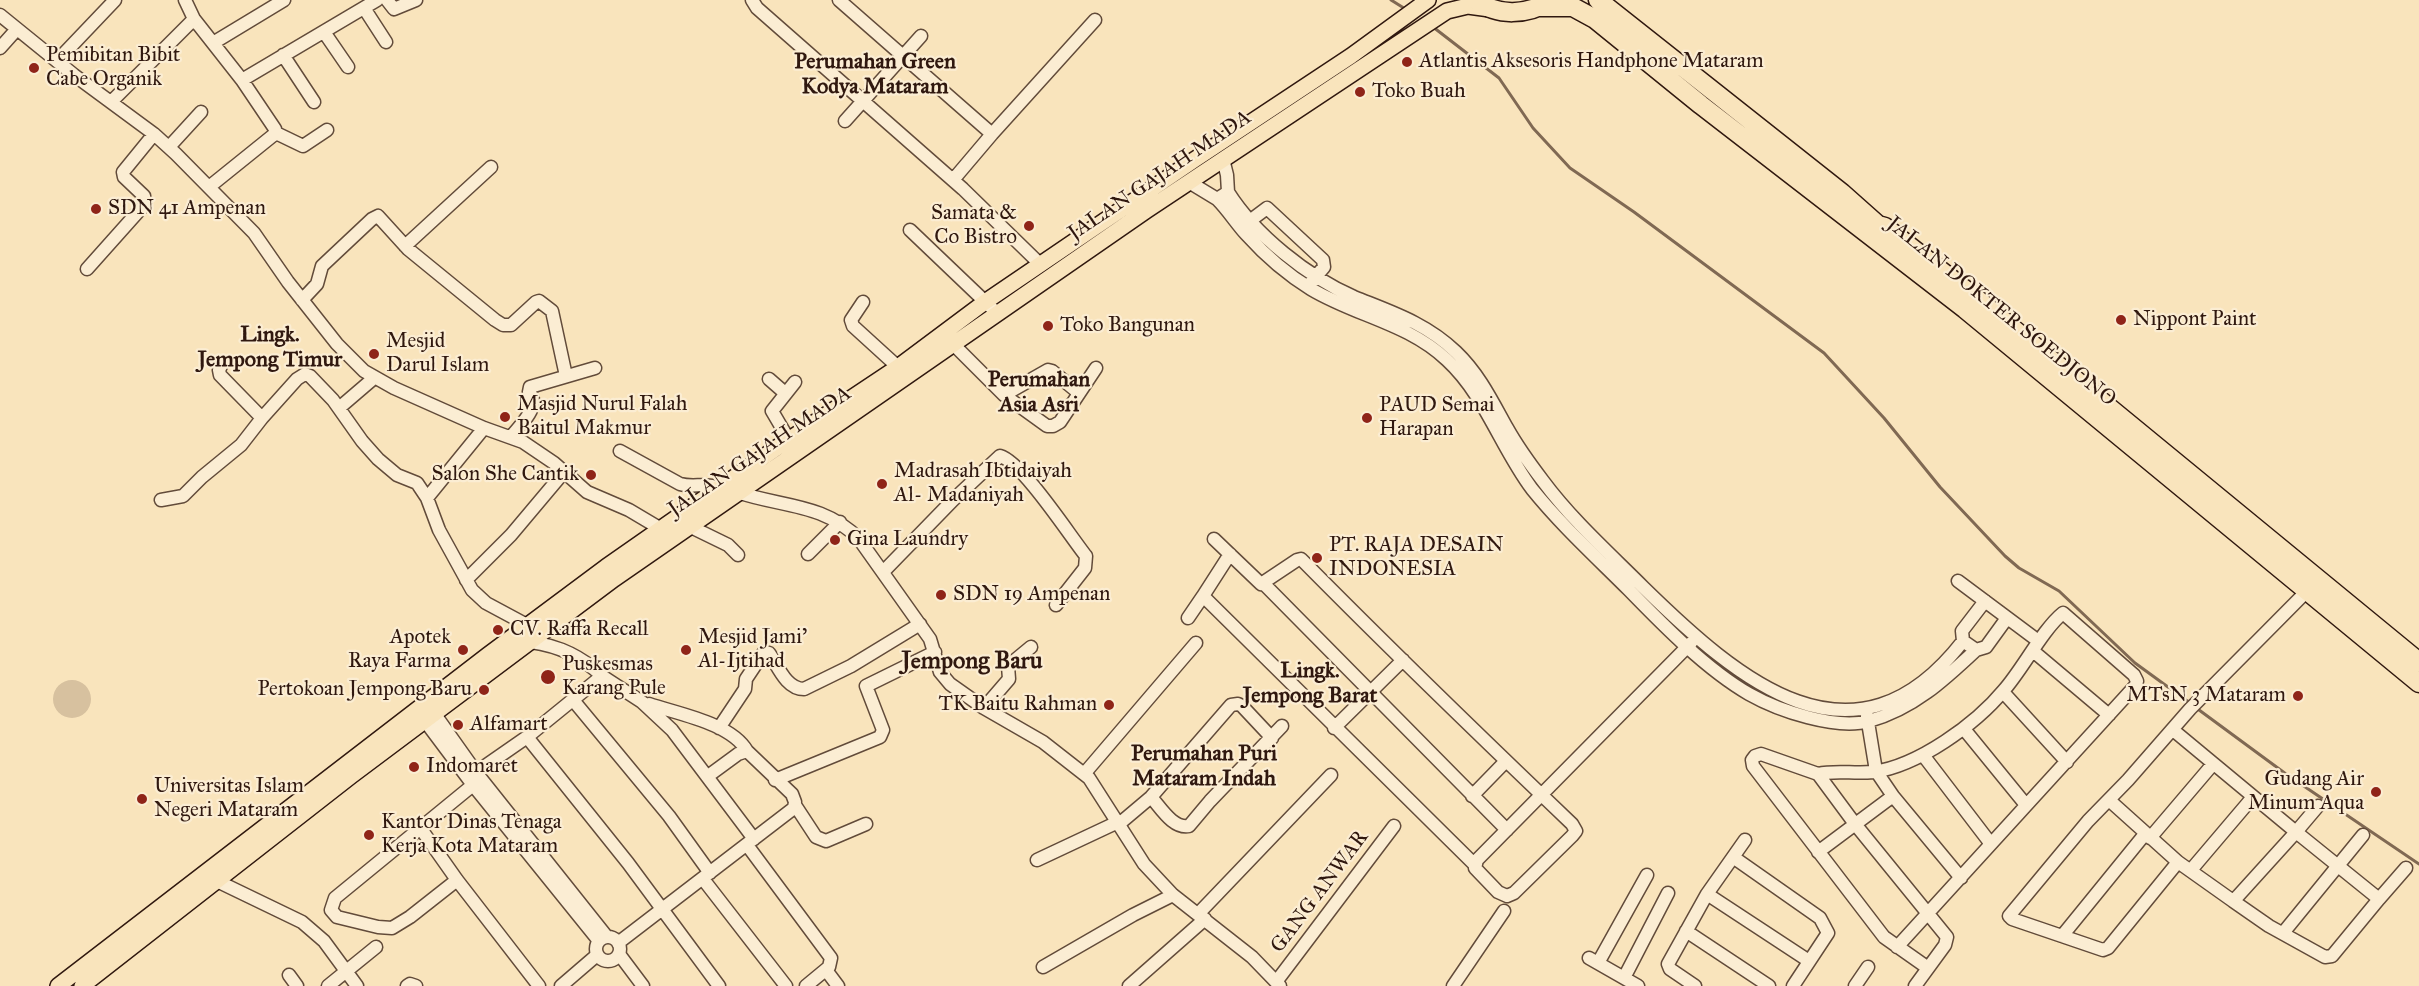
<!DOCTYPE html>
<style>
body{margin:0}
canvas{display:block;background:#f9e4bc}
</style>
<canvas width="2419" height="986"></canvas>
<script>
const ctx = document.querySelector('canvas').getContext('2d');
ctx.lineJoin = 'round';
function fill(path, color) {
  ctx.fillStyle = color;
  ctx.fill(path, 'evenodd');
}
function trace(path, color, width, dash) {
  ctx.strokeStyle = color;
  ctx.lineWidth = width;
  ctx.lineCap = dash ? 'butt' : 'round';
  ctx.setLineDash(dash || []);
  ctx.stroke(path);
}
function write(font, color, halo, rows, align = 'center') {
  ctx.font = font + ' "IM FELL Great Primer",serif';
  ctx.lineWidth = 4.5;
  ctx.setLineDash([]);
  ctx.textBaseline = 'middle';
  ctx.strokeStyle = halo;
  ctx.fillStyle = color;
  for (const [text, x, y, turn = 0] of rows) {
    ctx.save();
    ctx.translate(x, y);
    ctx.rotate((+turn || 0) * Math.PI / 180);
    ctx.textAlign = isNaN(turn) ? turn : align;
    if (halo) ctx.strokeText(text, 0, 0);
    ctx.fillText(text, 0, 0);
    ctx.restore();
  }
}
const green = new Path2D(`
 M53 699a19 19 0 1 1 38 0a19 19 0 1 1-38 0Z`);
const stream = new Path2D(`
 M1391 0 1407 10
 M1433 27 1499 78 1533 128 1570 168 1634 212 1824 353 1884 418 1940 487 2005 556 2019 568 2059 591 2135 663 2190 703
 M2195 707 2286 774 2419 864`);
const minor = new Path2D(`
 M387 0 394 9 416 0
 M752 0 757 8 963 189 1041 265
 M839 0 992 134
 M364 8 386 42
 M0 15 74 75 154 134 176 154 254 233 288 282 337 344 364 371 394 388 484 428 523 442 554 463 587 492 629 510 661 529
 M194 19 242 80 275 129
 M324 32 348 67
 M213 43 284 0
 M0 48 17 29
 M283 55 314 102
 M57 61 115 0
 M242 80 377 0
 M111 102 194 19 185 0
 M845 121 921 36
 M169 147 201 112
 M953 180 992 134 1095 20
 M1189 182 1217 199 1228 192 1227 175 1223 159
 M209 187 276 133 303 146 327 130
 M1228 192C1255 235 1308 277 1354 297 1391 312 1426 323 1456 352 1479 374 1492 401 1507 428 1517 446 1530 464 1543 481 1572 520 1609 553 1643 587 1738 680 1854 781 1963 641
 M1217 199C1228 210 1236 223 1246 234 1264 254 1288 275 1311 289 1356 316 1408 323 1447 360 1485 395 1501 448 1532 489 1561 525 1596 557 1629 590 1664 626 1706 669 1749 694 1779 711 1836 730 1869 721 1913 709 1944 680 1976 650
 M1251 220 1267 208 1323 260 1324 267 1312 281
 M910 230 998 314
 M405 246 491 167
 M87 269 145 204 144 196 124 177 123 172 154 134
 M302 300 317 284 322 266 372 219 378 216 408 249 495 320 503 325H511L536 302 539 301 552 311 566 376
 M863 302 851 320 853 326 898 367
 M954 345 1004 395 1047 426H1053L1060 422 1096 368
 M221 366 219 370 220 375 262 418 297 379 305 374 310 376 333 400 362 441 378 459 397 475 417 483 427 498 439 530 472 590 486 603 527 625
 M769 379 785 393
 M1004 395 1048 370 1052 371 1079 393
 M339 408 374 378
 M511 437C520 425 542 406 529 392L530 387 595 368
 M789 440 772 411 795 382
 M620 451 680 484C694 488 705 482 719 488
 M737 492C781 507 824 503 859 539L930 639 940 672 950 684 984 708 1043 742 1089 778 1144 864 1173 895 1252 957 1280 986
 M427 498 484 428
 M161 500 183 496 202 477 241 445 262 418
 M689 526 728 545 738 555
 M1214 539 1261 584 1297 560 1301 559 1306 564C1393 652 1482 738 1572 824L1576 831 1572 836 1514 893 1507 896 1498 892 1475 868 1477 860 1691 643
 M808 554 840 522
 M1230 554 1203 596 1475 865
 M883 572 953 500 1000 456C1022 462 1070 536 1086 556L1085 568 1056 605
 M466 580 511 535 564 472
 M1958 581 2033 637
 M1264 584 1507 830
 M1985 601 1962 631 1963 641 1976 650 1986 647 2007 618
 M1188 618 1203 596
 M531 642C559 646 581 656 602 676
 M2033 651 2109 715
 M2003 692 2067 762
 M573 700 669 816 710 873
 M649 704C678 714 731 723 747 751
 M984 708 1009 679 1008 666 1031 647
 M434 713 478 775 607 937
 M1867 716 1876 771 1893 796 1961 878
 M425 721 473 785 599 941
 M719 728 745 689 746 679 764 652 769 653C778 666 786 689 804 689L851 666 920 624
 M1334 728 1403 660
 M1964 729 2026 805
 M527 737 628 863 719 986
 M1923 755 1991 844
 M1084 774 1196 643
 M1818 774 1855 824 1947 937 1945 945 1915 986
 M468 778 527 737 602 676 642 702 672 730 754 839
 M775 780 880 737 883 730 866 686 935 652
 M1472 796 1506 761
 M1151 797C1161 808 1173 829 1189 826L1210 801 1282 726
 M2109 800 2178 862 2233 901 2238 896 2296 832 2173 730
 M795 805 816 837 826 841 866 824
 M1119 824 1151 797 1231 705 1238 704 1242 706 1272 738
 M421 829 457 880 539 986
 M2150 838 2213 764
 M747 845 831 958 829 967 806 986
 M1818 852 1893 796
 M1733 857 1820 918 1828 933 1793 986
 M1037 860 1118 822
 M2178 862 2108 948 2103 950 2012 919 2009 916 2088 821 2128 780 2190 709 2307 591
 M2191 870 2253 797
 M703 879 786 986
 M457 880 410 917 392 928 378 927 337 917 331 910 335 898 473 785
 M217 881 302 922 324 941 357 986
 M1707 894 1809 961
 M2379 899 2406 868
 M2233 901 2269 926 2325 957 2332 956 2379 899 2296 832 2318 806
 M1199 913 1331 775
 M1686 931 1769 986
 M2283 933 2363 835
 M2062 936 2145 834
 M596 949a12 12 0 1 1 24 0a12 12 0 1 1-24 0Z
 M618 943 794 808 795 802 792 794 747 751 738 754 708 776
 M1897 947 2136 685 2137 681 2134 675 2063 613C2043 629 2022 670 2004 690 1976 724 1918 766 1873 772 1855 774 1835 770 1818 774L1761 754 1755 756 1752 760 1753 766 1884 937 1928 968
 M619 954 643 986
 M1589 958 1638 986
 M1598 963 1647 875
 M1043 967 1133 915 1173 895
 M826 970 838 986
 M289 975 297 986
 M1625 976 1668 893
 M1276 982 1394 826
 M328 986 376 947
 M407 986 410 984 416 986
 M561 986 597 955
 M1129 986 1205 919
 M1453 986 1504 911
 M1695 986 1670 969 1668 964 1707 894 1745 840
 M1855 986 1868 967`);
const major = new Path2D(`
 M58 986 488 655 606 567 775 449 898 367 985 302 1194 160 1351 56 1428 0
 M82 986 351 776 614 579 1147 210 1447 11 1468 6 1490 9`);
const highway = new Path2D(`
 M1476 0C1498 17 1527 15 1550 1
 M1598 0 1842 193 1878 225 1885 227 1972 295 2419 662
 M1540 7H1573L1595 19 1701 105 1965 309 2419 683`);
const markers = [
 [1407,62,6,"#8f2418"],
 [34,68,6,"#8f2418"],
 [1360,92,6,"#8f2418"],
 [96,209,6,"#8f2418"],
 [1029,226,6,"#8f2418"],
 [2121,320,6,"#8f2418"],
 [1048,326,6,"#8f2418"],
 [374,354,6,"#8f2418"],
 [505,417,6,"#8f2418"],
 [1367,418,6,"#8f2418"],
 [591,475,6,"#8f2418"],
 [882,484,6,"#8f2418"],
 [835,540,6,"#8f2418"],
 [1317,558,6,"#8f2418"],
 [941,595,6,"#8f2418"],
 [498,630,6,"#8f2418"],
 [463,650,6,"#8f2418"],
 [686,650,6,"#8f2418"],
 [548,677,8,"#8f2418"],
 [484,690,6,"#8f2418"],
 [2298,696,6,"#8f2418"],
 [1109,705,6,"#8f2418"],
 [458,725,6,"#8f2418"],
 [414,767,6,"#8f2418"],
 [2376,792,6,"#8f2418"],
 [142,799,6,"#8f2418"],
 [369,835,6,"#8f2418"]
];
const poiNames = [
 ["Pemibitan Bibit",46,56],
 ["Cabe Organik",46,80],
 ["Atlantis Aksesoris Handphone Mataram",1419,62],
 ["Toko Buah",1372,92],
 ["SDN 41 Ampenan",108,209],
 ["Samata &",1017,214,"right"],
 ["Co Bistro",1017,238,"right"],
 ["Nippont Paint",2133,320],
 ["Toko Bangunan",1060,326],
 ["Mesjid",386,342],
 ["Darul Islam",386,366],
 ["Masjid Nurul Falah",517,405],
 ["Baitul Makmur",517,429],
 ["PAUD Semai",1379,406],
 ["Harapan",1379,430],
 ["Madrasah Ibtidaiyah",894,472],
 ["Al- Madaniyah",894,496],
 ["Salon She Cantik",579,475,"right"],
 ["Gina Laundry",847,540],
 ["PT. RAJA DESAIN",1329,546],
 ["INDONESIA",1329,570],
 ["SDN 19 Ampenan",953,595],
 ["CV. Raffa Recall",510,630],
 ["Apotek",451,638,"right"],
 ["Raya Farma",451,662,"right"],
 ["Mesjid Jami'",698,638],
 ["Al-Ijtihad",698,662],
 ["Puskesmas",562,665],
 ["Karang Pule",562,689],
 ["Pertokoan Jempong Baru",472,690,"right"],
 ["MTsN 3 Mataram",2286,696,"right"],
 ["TK Baitu Rahman",1097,705,"right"],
 ["Alfamart",470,725],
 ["Indomaret",426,767],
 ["Gudang Air",2364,780,"right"],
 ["Minum Aqua",2364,804,"right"],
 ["Universitas Islam",154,787],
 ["Negeri Mataram",154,811],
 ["Kantor Dinas Tenaga",381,823],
 ["Kerja Kota Mataram",381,847]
];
const streetNames = [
 ["JALAN GAJAH MADA",1160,176,-34],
 ["JALAN DOKTER SOEDJONO",2001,312,39],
 ["JALAN GAJAH MADA",760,452,-34],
 ["GANG ANWAR",1320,892,-53]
];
const neighbourhoodNames = [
 ["Perumahan Green",875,63],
 ["Kodya Mataram",875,88],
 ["Lingk.",270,336],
 ["Jempong Timur",270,361],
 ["Perumahan",1039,381],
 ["Asia Asri",1039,406],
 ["Lingk.",1310,672],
 ["Jempong Barat",1310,697],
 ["Perumahan Puri",1204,755],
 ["Mataram Indah",1204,780]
];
const quarterNames = [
 ["Jempong Baru",972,662]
];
fill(green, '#d7c19f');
trace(stream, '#806953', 3);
trace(minor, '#624b3a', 15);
trace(major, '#30180f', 18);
trace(highway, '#30180f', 21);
trace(minor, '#fbedd3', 12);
trace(major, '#f9e4bc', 15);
trace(highway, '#f9e4bc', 18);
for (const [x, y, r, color] of markers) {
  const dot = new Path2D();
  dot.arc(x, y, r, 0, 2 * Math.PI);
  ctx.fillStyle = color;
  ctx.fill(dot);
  trace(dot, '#fbedd3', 2);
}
write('21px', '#30180f', '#fbedd3', poiNames, 'left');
write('21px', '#30180f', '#fbedd3', streetNames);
write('bold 22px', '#30180f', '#fbedd3', neighbourhoodNames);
write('bold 24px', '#30180f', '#fbedd3', quarterNames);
</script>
